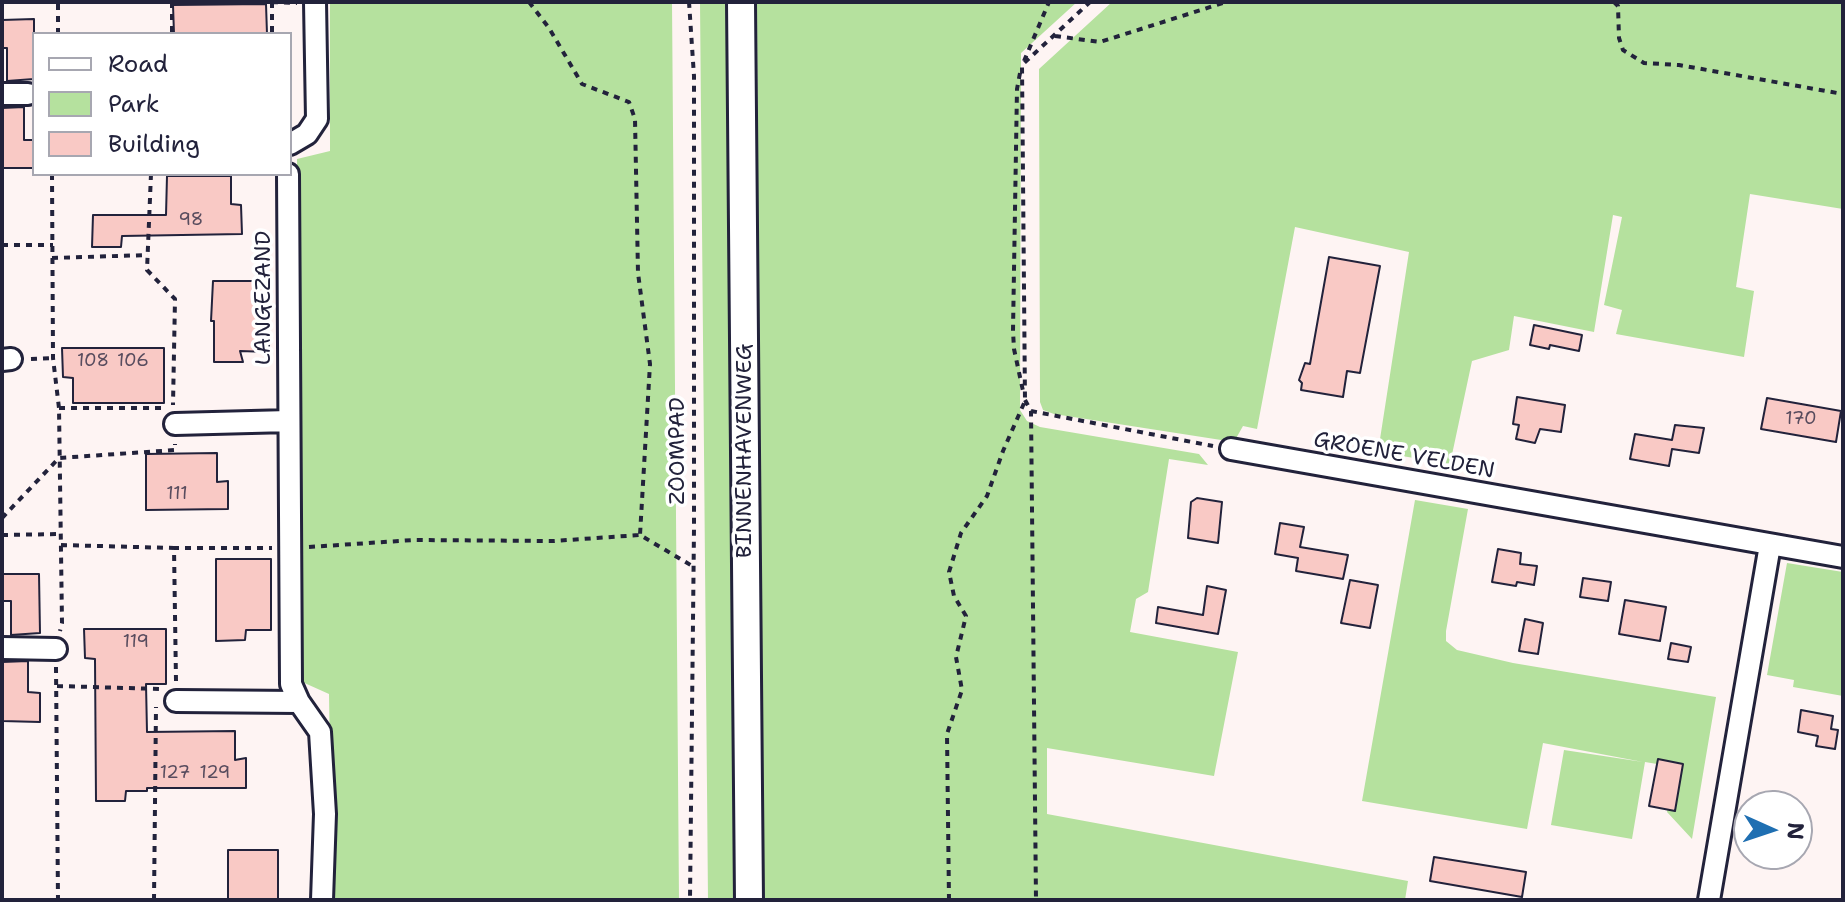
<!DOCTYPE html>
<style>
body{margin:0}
#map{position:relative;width:1845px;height:902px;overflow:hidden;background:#fef4f3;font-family:"Shantell Sans",sans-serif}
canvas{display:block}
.frame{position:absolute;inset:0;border:4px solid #22223b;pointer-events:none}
.legend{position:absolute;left:32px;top:32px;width:260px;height:144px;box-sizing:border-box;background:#fff;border:2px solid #a7a7b1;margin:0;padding:10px 14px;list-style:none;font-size:24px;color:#22223b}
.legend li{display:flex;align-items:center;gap:16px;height:40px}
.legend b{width:40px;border:2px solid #a7a7b1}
.north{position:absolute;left:1733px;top:790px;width:80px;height:80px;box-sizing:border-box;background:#fff;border:2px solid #a7a7b1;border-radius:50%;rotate:93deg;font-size:22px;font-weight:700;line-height:32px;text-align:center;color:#22223b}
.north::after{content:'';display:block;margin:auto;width:28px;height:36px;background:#1f6fb2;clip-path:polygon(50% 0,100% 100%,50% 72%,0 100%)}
</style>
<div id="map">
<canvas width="1845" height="902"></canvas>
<div class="frame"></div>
<ul class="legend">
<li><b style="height:10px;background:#fff"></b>Road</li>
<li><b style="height:22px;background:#b5e19e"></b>Park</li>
<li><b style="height:22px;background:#f9c9c5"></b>Building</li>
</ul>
<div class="north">N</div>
</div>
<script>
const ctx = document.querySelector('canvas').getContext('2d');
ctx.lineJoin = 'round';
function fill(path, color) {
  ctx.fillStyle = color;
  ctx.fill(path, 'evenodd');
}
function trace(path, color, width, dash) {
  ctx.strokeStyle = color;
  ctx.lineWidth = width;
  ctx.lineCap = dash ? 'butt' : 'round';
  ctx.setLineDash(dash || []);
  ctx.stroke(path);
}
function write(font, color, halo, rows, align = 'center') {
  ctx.font = font + ' "Shantell Sans",sans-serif';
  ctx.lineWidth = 7;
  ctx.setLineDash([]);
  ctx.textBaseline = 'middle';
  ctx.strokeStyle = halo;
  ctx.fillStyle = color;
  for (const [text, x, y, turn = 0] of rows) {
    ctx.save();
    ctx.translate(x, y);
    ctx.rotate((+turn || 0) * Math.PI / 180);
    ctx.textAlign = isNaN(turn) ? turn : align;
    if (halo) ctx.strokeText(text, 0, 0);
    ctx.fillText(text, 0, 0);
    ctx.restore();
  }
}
const green = new Path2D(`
 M330 2H672L679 900H332L329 694 300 681 297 159 330 151Z
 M700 2H729L737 900H708Z
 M757 2H1077L1021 53 1020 410 1027 421 1040 427 1199 454 1208 465 1169 459 1148 592 1136 599 1130 632 1238 652 1214 776 1047 748V814L1408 881 1405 900H761Z
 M1112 2H1843V209L1750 194 1736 287 1754 291 1744 357 1616 334 1622 310 1604 305 1622 217 1613 215 1594 332 1514 316 1509 350 1472 361 1450 464 1378 452 1409 252 1295 227 1257 429 1243 426 1234 442 1054 414 1043 410 1040 402 1039 69Z
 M1415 500 1468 509 1446 631V641L1457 650 1513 663 1716 697 1692 839 1667 812 1675 767 1645 762 1632 839 1551 825 1564 750 1643 762 1543 743 1527 829 1362 801Z
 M1787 563 1843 572V696L1793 687 1794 680 1767 675Z`);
const building = new Path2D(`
 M266 4 267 34H174L173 5Z
 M34 19V79L7 81V48H2V20Z
 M24 107V140H34V168H2V108Z
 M167 176H231V204L241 205 242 234 122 236 121 247H92L93 215H166Z
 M1329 257 1380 266 1360 373 1347 371 1343 397 1301 390 1302 383 1299 380 1305 363 1310 364Z
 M213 281H269V352L240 351 243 362H214V321H211Z
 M1534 325 1582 335 1579 351 1550 345 1549 349 1530 345Z
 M62 348H164V403H73V378L63 377Z
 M1517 397 1565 405 1561 432 1540 429 1535 443 1516 439 1519 425 1513 424Z
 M1767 398 1841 411 1836 442 1761 429Z
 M1675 425 1704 428 1699 453 1672 449 1669 466 1630 459 1635 434 1672 440Z
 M217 453V482L228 481V509L146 510V454Z
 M1197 498 1222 502 1218 543 1188 538 1191 502Z
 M1280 523 1304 527 1300 547 1348 555 1343 579 1296 571 1298 558 1275 554Z
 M1498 549 1521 553 1520 564 1537 566 1534 585 1517 582 1516 586 1492 582Z
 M216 559H271V630H246L245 640 216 641Z
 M2 574H39L40 633 11 635V601H2Z
 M1583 578 1611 582 1608 601 1580 597Z
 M1350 580 1378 585 1370 628 1341 623Z
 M1207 586 1226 590 1218 634 1156 623 1158 607 1203 615Z
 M1625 600 1666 607 1660 641 1619 634Z
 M1525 619 1543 623 1538 654 1519 651Z
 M84 629H166V684H146L147 732 235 731V760L246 758V788H147V791H126L125 801H96L95 659 85 658Z
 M1671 643 1691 647 1688 662 1668 659Z
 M28 661V692L40 693V722L2 721V662Z
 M1801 710 1833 716 1831 729 1838 730 1835 749 1816 746 1818 736 1798 732Z
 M1658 759 1683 764 1675 811 1649 806Z
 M228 850H278V900H228Z
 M1434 857 1526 872 1522 897 1430 881Z`);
const path = new Path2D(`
 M172 2V34
 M272 2 297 3
 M272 2V34
 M529 2 549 28 582 84 629 102 635 119 638 273 650 364 640 535
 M689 2 694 76V528L690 900
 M1614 2 1618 6 1619 38 1623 50 1644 63 1679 65 1843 94
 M58 34V2
 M1055 36 1100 42 1226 2
 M1024 61 1049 2
 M1020 73 1017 89 1013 331 1014 349 1023 391
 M52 174 53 358 59 408 62 623 60 631
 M151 174 147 270 175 299 173 405
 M2 245H53
 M52 258 148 255
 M31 359 53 358
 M1025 400 1031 411 1036 900
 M59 408H164
 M1031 411 1213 446
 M2 518 59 458 175 450V444
 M2 535 60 534
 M61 545 174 548
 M309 547 414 540 554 541 640 535 694 567
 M56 667 58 900
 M176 681 174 548H272
 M57 686 161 689
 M154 900 156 707
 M949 900 947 734 962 690 956 657 966 616 954 596 949 572 961 533 987 496 1003 451 1025 401 1022 65 1090 2`);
const minor = new Path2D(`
 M2 94H28
 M290 144 307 134 317 119 315 2
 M288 174 291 684 299 702 320 732 325 814 322 900
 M2 360 11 359
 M175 424 289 421
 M1231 449 1843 557
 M2 648 56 649
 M176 701 299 702
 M1709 900 1770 545`);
const tertiary = new Path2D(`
 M741 2 749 900`);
const numberNames = [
 ["98",191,220],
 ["108",93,361],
 ["106",133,361],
 ["170",1801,419],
 ["111",177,494],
 ["119",136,642],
 ["127",175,773],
 ["129",215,773]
];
const streetNames = [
 ["LANGEZAND",264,298,-90],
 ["ZOOMPAD",678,451,-90],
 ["BINNENHAVENWEG",745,451,-90],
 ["GROENE VELDEN",1404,456,10]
];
fill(green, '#b5e19e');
fill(building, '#f9c9c5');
trace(building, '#22223b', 2);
trace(minor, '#22223b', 26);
trace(tertiary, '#22223b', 32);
trace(path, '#22223b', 4, [6, 6]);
trace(minor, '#fff', 20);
trace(tertiary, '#fff', 26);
write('18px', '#584c5e', null, numberNames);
write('22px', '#22223b', '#fff', streetNames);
</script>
